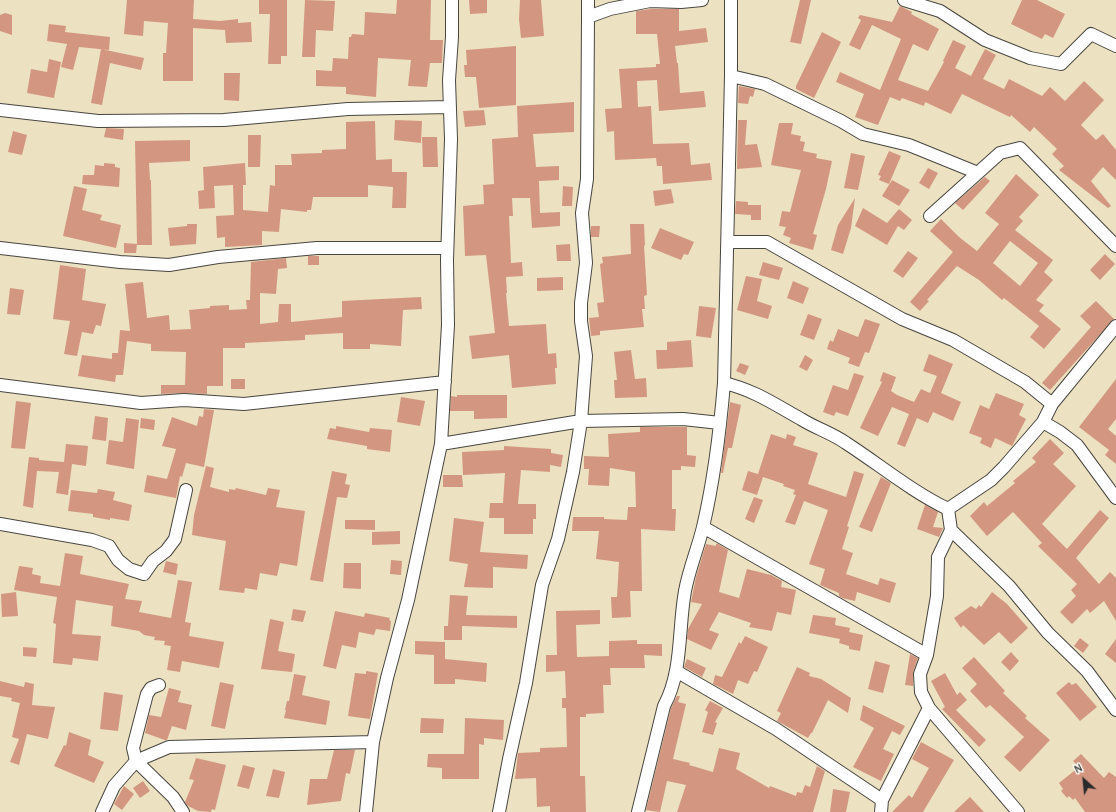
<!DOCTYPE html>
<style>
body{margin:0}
#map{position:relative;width:1116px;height:812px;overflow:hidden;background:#ece1c0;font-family:"Comic Neue",sans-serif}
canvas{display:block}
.north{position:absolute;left:1064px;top:760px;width:40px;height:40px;-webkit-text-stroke:3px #fdfcf7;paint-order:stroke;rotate:333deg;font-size:11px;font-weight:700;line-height:16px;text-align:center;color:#2b2b2b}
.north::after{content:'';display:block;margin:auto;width:14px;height:18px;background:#2b2b2b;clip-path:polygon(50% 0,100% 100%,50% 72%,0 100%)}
</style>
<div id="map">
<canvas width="1116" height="812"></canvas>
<div class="north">N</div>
</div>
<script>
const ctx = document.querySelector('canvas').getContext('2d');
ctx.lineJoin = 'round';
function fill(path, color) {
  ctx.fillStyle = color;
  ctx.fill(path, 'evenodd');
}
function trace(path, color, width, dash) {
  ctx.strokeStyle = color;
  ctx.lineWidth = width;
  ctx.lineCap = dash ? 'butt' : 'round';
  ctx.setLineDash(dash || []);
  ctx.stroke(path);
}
const building = new Path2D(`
 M127 0H194L193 19 220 21 238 19V23L251 22 252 42 226 43 225 30 193 28V81H163V53H166L168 23 144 21 143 36 124 34Z
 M259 0H287V56H281V64H268L270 14H259Z
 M305 0 335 1 333 31 316 30 315 57H302Z
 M397 0H431L430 40H443L442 63H430L427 87 408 86 411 60 378 58 376 97 346 94V87L316 86V70L332 71 333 58 348 59 349 37H351L352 34 364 35 365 12 396 14Z
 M469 0H487V13L470 14Z
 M520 0H541L544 36 521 38 519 19Z
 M800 0H811L801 44 790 42Z
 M1022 0H1037L1065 14 1053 38 1045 34 1042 39 1011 24Z
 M900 6 912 12 911 14 939 29 928 51 913 44 898 80 928 91 944 62 943 61 953 40 966 46 955 68 971 76 985 49 996 55 983 79 1004 89 1009 79 1042 96 1050 87 1065 101 1084 81 1104 100 1081 125 1096 140 1103 134 1116 150V180L1103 167 1091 181 1111 206 1108 208 1059 170 1064 166 1052 154 1057 149 1034 127 1030 132 1011 115 1010 117 962 94 951 114 925 102 924 106 902 98 900 101 890 97 878 125 855 117 864 94 836 82 840 72 880 90 901 39 872 25 860 50 849 45 861 20 858 18 860 15 892 22Z
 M651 9H679V31L706 28 708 42 675 46 677 63H678L680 93 704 91 706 107 659 111 657 80 637 81 638 107 651 106 653 144 689 143 691 165 710 163 712 180 663 184 662 166H657L656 158 615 160 614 131 607 132 605 109 622 108 619 69 656 67V64H660L657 34H636V11Z
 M5 13 12 15V35L0 31V15Z
 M49 24 66 26 65 32 110 37 109 50 79 47 73 70 61 67 67 44 47 41Z
 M822 32 841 42 814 98 796 89V86Z
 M516 46V105L479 108 476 77H465L464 65H467L466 50Z
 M101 49 144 58 141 70 110 63 102 105 91 103Z
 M49 59 61 62 54 98 27 93 31 69 47 72Z
 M224 73H240L239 101 224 100Z
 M739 86 755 89 753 97 750 96 748 104 738 103Z
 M574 102V132L533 134 536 167 559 166V180L539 181 540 213 560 212V226L532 228 530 198H512L513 216H509L511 263 522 262 523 276 506 277 507 293H506L509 326 546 324 548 354 556 353 557 368H555L556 384 512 388 509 355 472 359 469 336 495 333 486 255 465 256 463 206 484 204 483 185 494 184 492 139 518 137 517 106Z
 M484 110 486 125 465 127 463 111Z
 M395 120 422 121 421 143 394 140Z
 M738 120H747L745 145 757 144 762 167 737 169Z
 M375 121 376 160 392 159V172H407L406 208H392L393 187 368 185V197H313L311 210H307V212L281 209 279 232 262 231V245L225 247V237L217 238 216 216 234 215 233 185 214 186 215 208 199 209 198 191 204 190 203 167 245 163 246 185H243V210L268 212 270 185 275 186V165H292L291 154 322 153V150L346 149V122Z
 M779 123H793L791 134 801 136 800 141 805 142 803 151 817 154 816 158 832 161 826 189 813 234 817 235 813 250 789 243 791 238 783 235 786 227 779 226 782 211 790 212 801 170 771 165Z
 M106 128 124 129 123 140 104 137Z
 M13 131 27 135 22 155 8 152Z
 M248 135H261L260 167H248Z
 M422 137H437L438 167H423Z
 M190 140V161L149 163 150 180H151L152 245H137L135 141Z
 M889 151 901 156 889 184 879 180 881 176 878 175Z
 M851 153 865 156 858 190 844 188Z
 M104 163 115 164V167L120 168 119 187 82 184 83 175H94L95 165 104 166Z
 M928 168 938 173 929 189 919 183Z
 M1016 174 1039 195 1019 217 1023 221 1015 230 1053 260 1044 272 1053 280 1036 300 1044 305 1039 311 1061 329 1044 349 1030 337 1039 326 1004 298 1002 300 979 280 957 266 927 300 929 301 920 311 910 302 953 252 930 231 941 219 959 237 977 251 999 224 985 213ZM1010 241 1038 263 1020 286 993 263Z
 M985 177 990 181 963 210 955 203Z
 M892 180 910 190 899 206 882 196Z
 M74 186 87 189 82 210 102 215 100 220 121 225 116 248 63 236Z
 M563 186 573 187 572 206H562Z
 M671 189 674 203 655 206 653 191Z
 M855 198 851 228 843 254 831 250 838 225Z
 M736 201 748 202V205H761V220H751V215L735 214Z
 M863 208 887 223 899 209 912 220 904 230 898 226 887 245 855 226Z
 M187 224H197L196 244 170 246 168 228 187 226Z
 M630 224H644L645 246 644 245 647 295 644 296 645 309H642L644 327 600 331V335L591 336 589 318 599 317 597 303 604 302 600 264 603 263 602 257 631 254Z
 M591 226H600L599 237H591Z
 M660 228 694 242 688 255 684 254 681 260 651 248Z
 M124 243 137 244 136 253H124Z
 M570 244 571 261H557L556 245Z
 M908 251 918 258 903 278 893 271Z
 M1105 254 1115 264 1100 280 1090 270Z
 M308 256H319V265H308Z
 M286 258 287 268 278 269 276 294 260 293V324L278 322 279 304H291V322L342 317V301L421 297 422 309 403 310 401 346 370 344V349H343V333L305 335V340L245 343V348H223V386H207V394L184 393 161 394V385H185L186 352 151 351V344L127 341 123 375H116L115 382 78 376 82 355 112 359V353H118L120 330 130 331 125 284 143 282 147 318 169 315 170 330 191 329 189 310 210 308V306L229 305V310L247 309 246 300H250L251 262Z
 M763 262 783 268 779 280 759 275Z
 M60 265 86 269 82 300 106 304 101 326 96 325 93 334 82 332 77 356 64 354 70 321 53 319Z
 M746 276 762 279 757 301 772 306 768 319 737 310Z
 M563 277V290L537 291V278Z
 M793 281 809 288 803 304 787 298Z
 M10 288 24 290 20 315 7 314Z
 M1096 301 1114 319 1050 390 1042 383 1091 327 1080 316Z
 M699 306 716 308 711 338 696 336Z
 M808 314 822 319 814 340 800 335Z
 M865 319 880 324 869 353 865 352 859 367 848 363 850 358 827 349 830 340 833 342 838 329 858 337Z
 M691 340 693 367 657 369 656 350H667V342Z
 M631 350 635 379 646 378 647 397 615 398 614 380H617L614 352Z
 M929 354 953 364 941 393 961 402 953 421 933 412 928 423 917 418 905 447 897 444 909 414 892 407 878 436 860 428 882 382 880 381 883 372 896 377 891 391 897 395 914 402 921 389 930 393 937 376 923 371Z
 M805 355 813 360 807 371 799 367Z
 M740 363 749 366 745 375 736 371Z
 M854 373 864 376 848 416 836 412 834 416 823 412 833 385 848 390Z
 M231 379H245V389H231Z
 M1116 379V419L1108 429 1116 436V464L1105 455 1109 450 1079 427Z
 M996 393 1024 404 1019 415 1026 419 1012 446 995 438 991 448 980 443 982 438 969 433 980 405 989 409Z
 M457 395H507V418L474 419V411H450L451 396 457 397Z
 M401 397 425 401 420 426 397 422Z
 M16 401 31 403 25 449 11 448Z
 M730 402 741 405 732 448H728L723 473H721Z
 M204 409 214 410 204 467 186 463 182 477 180 476 176 498 144 492 147 475 167 479 176 449 162 446 172 417 197 426 199 416 203 417Z
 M95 416 108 418 106 441 92 439Z
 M126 418 139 420 134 469 106 464 109 440 123 442Z
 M141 418 155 420 154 430 140 428Z
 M336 426 369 432 370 428 392 430 390 452 367 449V446L327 439 330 428 336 429Z
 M640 427H687V455L696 456 695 467 681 466V470H672V509H676L675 531 641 529 642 591H630L631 617 612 618 611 597H617L619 562 596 559 599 531H572L573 517H604V519L627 520 628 507H636L635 472 610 468 609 486 588 485 589 469H584V456L609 457 608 434 640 432Z
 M771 434 786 439 787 434 796 437 793 445 818 453 808 484 846 497 854 471 864 474 847 526 849 527 842 549 853 553 846 574 878 585 880 578 896 583 890 603 857 592 855 601 842 598 839 596V593L820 585 825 569 809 564 828 510 804 501 795 525 785 522 796 495 793 494 795 490 783 486 784 484 763 477 757 495 742 490 748 471 758 474Z
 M1050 439 1064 453 1053 464 1076 486 1042 524 1067 549 1100 510 1109 518 1076 558 1099 584 1110 572 1116 578V621L1104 601 1090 613 1087 609 1072 624 1060 612 1076 596 1071 590 1077 584 1038 546 1042 543 1013 512 987 536 970 516 984 502 987 506 1015 483 1013 481 1036 462 1032 458Z
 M66 444 88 446 86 466 72 464 68 495 56 493 59 472 37 471 33 508 23 506 29 457 39 458V460L64 462Z
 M504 446 551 449V453L563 455 561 467 550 465V472L521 470 518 504H536V519H533V534H504V518H489L490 503H503L505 473 463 475 462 452 504 450Z
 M206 466 214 468 210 487 229 492V489L235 490 236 488 266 495 268 488 280 490 276 507 305 511 297 566 280 563 277 576 260 573 257 590 245 588 244 593 219 590 226 541 192 535 194 515Z
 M332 471 347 474 345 484 350 485 347 498 337 497 323 582 310 580Z
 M443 475H462L463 487H443Z
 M881 477 891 483 872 532 859 527Z
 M98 489 115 492 113 500 132 505 129 521 110 518V520L93 517V514L68 511 71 490 97 493Z
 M754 497 763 500 754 523 745 519Z
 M925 505 938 512 933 527 943 528 939 537 917 529Z
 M454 518 484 522 480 552 528 555 527 569 493 567V588L464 587 468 564 449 561Z
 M345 520H375V530L345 529Z
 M400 531V544L372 545V532Z
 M706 544 716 546V544H718L728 550 719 592 739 598 747 569 771 575 782 581 781 587 796 590 791 615 777 612 772 631 749 627 751 623 719 612 709 630 719 634 711 650 687 639 688 629 702 604 691 602 696 577Z
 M65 553 83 556 80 574 129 584 125 599 142 601 139 612 171 618 178 580 192 582 185 622 191 623 189 636 224 642 219 668 182 661 180 672 167 670 171 646 164 645 165 641 154 640 155 637 144 635 139 631 111 626 113 606 76 600 72 634 101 636 98 661 73 658 72 665 53 663 56 624 53 623 57 597 14 590 19 566 33 568 32 574 41 576 40 583 60 586Z
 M391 560 402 561 401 575 390 574Z
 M166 561 178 564 176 575 163 572Z
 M344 563H361V589L343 588Z
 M16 592 18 616 2 617 1 594Z
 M992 592 1007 604 1028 628 1011 644 999 632 984 645 963 625 961 628 954 618 971 606 976 609 979 605 981 607Z
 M450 595 468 596 466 615 517 616V628L462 626V640H444V626H448Z
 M293 609 306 611 303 622 291 620Z
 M600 610V624L576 625 577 657 609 656V641L637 640V644H662V656L644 655 645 668H610L611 685H603L604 713 586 714V717H580V776H585L586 812H550V806L537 807 536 778 515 779 518 753 540 752V748L567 747 566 708H562V698H566L565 671 546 672V655H557L556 611Z
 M335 611 364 617 365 613 390 618 389 620 391 621 390 631 376 629 374 635 359 632 356 648 342 645 336 669 323 666Z
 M813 615 836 618 835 625 850 628 849 632 863 635 860 651 849 649V646L839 643 840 639 809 633Z
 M270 619 284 622 278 651 295 654 292 672 261 669Z
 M745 636 768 647 757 672 754 671 748 684 738 680 733 694 713 684 715 675 722 677 739 642 741 644Z
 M1080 638 1089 645 1083 653 1074 646Z
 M1116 639V663L1105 654Z
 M415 641 445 642V659L487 663 486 682 455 679V684H434V655L415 654Z
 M23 647 37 648 36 657 23 656Z
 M1011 652 1019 661 1010 671 1001 662Z
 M910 654 918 658 913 672V686L905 685Z
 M974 657 1005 691 1003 693 1027 716 1025 718 1050 740 1020 772 1004 757 1024 737 990 705 986 708 970 691 977 684 962 668Z
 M687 659 706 668 702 677 684 667Z
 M875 661 890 665 883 693 868 689Z
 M797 667 810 673 809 676 821 679 851 698 848 713 828 700 812 733H811L808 738 777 721 781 713 777 711Z
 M366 671 378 673 370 719 348 716 355 673 366 674Z
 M945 673 957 695 960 692 967 700 956 710 986 740 979 747 942 709 945 707 931 681Z
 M294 674 306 676 302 695 330 701 326 725 284 718 286 710H285L287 701H289Z
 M0 681 24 687 25 682 34 684 32 705 55 707 48 739 27 734 19 765 10 762 19 739 12 737 20 703 11 701 12 698 0 696Z
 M220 682 234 685 225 729 211 726Z
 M1069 682 1072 685 1076 683 1097 707 1080 721 1056 693Z
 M169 688 181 691 178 702 192 705 186 730 172 726 167 740H165L145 733 149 715 161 717Z
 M104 692 123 695 118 731 100 729Z
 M677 696H680L678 702 686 704 673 759 690 763 689 765 713 772 719 748 740 753 736 769 769 788 770 786 796 796 797 792 802 793 805 785 810 787 817 766 825 771 813 812H677L686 785 667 781 660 812 646 810 671 708Z
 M710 701 723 708 715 722 717 723 713 735 702 732 708 712 705 710Z
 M863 705 905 726 900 735 892 731 883 749 894 754 881 781 853 767 874 728 860 720Z
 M421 718 444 719 443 733H420Z
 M465 718 504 720 503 740 484 738V745L479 744V779H442V768L427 767 428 754H464Z
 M69 732 91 740 88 755 104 762 94 783 54 766 64 745 66 746Z
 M921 742 954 760 923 812H892L909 795 912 798 929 768 912 759Z
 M334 750H355L350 774 346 773 341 801 307 805 310 779H327Z
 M1081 754 1104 778 1109 772 1116 777V812H1085L1075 798 1073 800 1069 796 1067 798 1061 791 1063 789 1059 783 1079 767 1073 761Z
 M196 758 226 765 215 810 212 809 211 812 198 811 188 806 185 802 194 780 189 779Z
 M243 765 255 768 249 789 237 786Z
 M273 769 285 772 279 798 266 796Z
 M143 781 150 791 140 798 133 788Z
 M124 786 134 794 122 810 114 804Z
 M833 789 850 792 846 812H830Z
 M970 797 984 812H954Z`);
const minor = new Path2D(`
 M588 0V17
 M904 0 940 11 985 40 1030 58 1061 64 1091 34 1116 46
 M731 76 765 84 841 121 863 134 909 145 978 173
 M0 110 98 121 224 120 348 109 450 107
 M930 216 1000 153 1020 148 1116 246
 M728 242H767L902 319 953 340 1025 382 1052 404
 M0 248 120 262 169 265 218 257 317 248H447
 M724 383C754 390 774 404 801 419 815 428 832 433 846 443 880 465 911 491 948 509
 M0 385 141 403 184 400 244 404 445 382
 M1043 422 1060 432 1077 445 1116 498
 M441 444 581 421 683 419 720 423
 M0 524 92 540 109 546 118 560 129 569 144 574 153 561 166 551 175 539 186 490
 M703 527 927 655
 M951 530 1009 586 1048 633 1087 671 1116 710
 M676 671 776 729 882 800
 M159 685 151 688 147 694 133 748 136 761 173 797 183 812
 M102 812 114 786 136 761 169 747 373 742
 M366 812 373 742 387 678 408 600 441 444 448 325 447 260 451 139 449 80 452 37V0
 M499 812 509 759 526 683 542 585 558 539 573 472 581 421 586 356 581 321V303L586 263 582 213 587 179 588 17 610 9 650 1 681 2 702 0
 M638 812 664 706C683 671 678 629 685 591 689 569 698 548 703 527 714 480 720 431 724 383L731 76V0
 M881 812 882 800 929 708
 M1018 812 929 708 921 692 920 674 927 655 937 596 938 557 951 530 948 509 991 480 1004 467 1043 422 1052 404 1116 326`);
fill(building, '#d39781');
trace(minor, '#484641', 14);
trace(minor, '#fff', 12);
</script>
